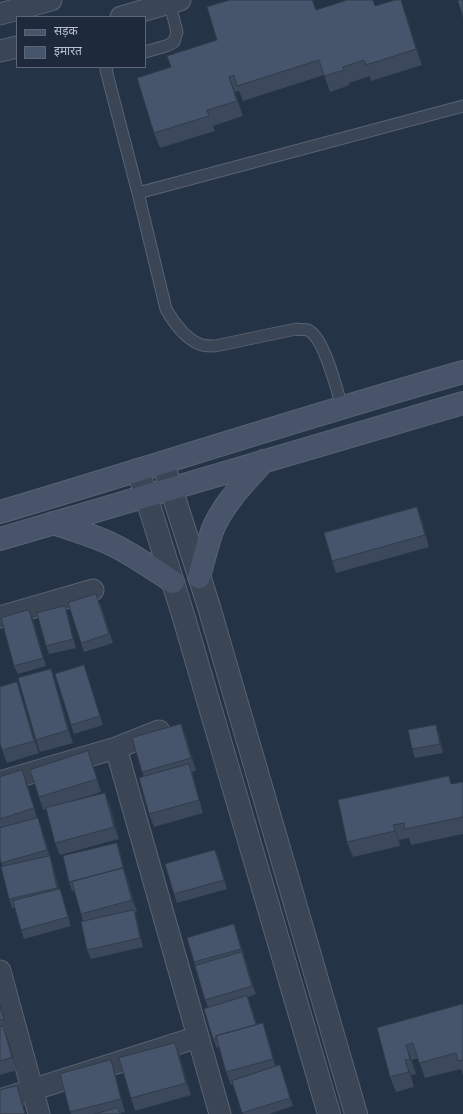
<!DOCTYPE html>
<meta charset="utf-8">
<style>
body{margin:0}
#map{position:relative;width:463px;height:1114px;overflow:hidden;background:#253346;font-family:Raleway,"Noto Sans Devanagari",sans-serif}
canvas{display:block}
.legend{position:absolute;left:16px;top:16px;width:130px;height:52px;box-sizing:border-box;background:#1e2a3b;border:1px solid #5c6676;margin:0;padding:5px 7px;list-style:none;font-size:12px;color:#b8c1cf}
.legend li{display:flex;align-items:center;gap:8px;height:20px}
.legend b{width:20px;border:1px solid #5c6676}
</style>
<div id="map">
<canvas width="463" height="1114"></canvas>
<ul class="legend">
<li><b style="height:5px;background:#475469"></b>सड़क</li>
<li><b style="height:11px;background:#46556b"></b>इमारत</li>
</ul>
</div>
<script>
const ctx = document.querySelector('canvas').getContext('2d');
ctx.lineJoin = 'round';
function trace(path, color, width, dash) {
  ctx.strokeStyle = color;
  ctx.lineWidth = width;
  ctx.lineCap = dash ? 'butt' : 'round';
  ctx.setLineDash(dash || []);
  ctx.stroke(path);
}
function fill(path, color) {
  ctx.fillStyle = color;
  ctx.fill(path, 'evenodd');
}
const service = new Path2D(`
 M145 52 166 46 174 42 177 32 169 0
 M107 67 106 70 138 193 463 106
 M138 193 166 309C174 323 186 340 202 345 206 346 211 346 215 346L296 329C299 330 305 329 308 330 324 337 337 390 342 407`);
const minor = new Path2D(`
 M0 14 51 0
 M121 17 180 0
 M0 51 17 47
 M0 617 93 590
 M116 748 220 1114
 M0 782 116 748 159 731
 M0 971 39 1114
 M0 1100 198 1037`);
const tertiary = new Path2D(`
 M163 463 209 607 356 1114
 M138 470 184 618 329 1114`);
const secondary = new Path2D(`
 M0 512C155 466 308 416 463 372
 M53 523C72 529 91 535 109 543 131 553 152 568 173 582
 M0 539 463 403
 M199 577C203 562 207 546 212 531 223 504 244 483 264 461`);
const wall = new Path2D(`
 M230 0H313L316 10 375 6 406 14 422 65 371 81 370 76 349 83 350 85 330 92 324 75 243 101 239 91 235 92 243 116 213 126 215 131 160 148 154 133 171 67 217 40Z
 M422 520 429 547 336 573 332 561Z
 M100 603 113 643 84 652 81 643Z
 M29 610 33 619 46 666 18 674 14 666Z
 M68 615 76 648 49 654 46 646Z
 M84 665 103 725 74 734 71 725Z
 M51 669 55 681 73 743 40 752 36 740Z
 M17 682 21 695 39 753 7 763 2 750Z
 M181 724 186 736 196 770 192 772 203 813 154 827 149 814 144 776 142 772Z
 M439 733 443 753 415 758 412 749Z
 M92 764 101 792 62 804 105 793 110 805 119 839 60 855 55 843 46 809 43 810 39 797Z
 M22 770 27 783 37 818 41 826 50 856 53 865 59 889 63 898 71 926 24 939 21 930 15 908H12L9 899 3 867 0 858V777Z
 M463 782V834L411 845 409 838 399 840 400 846 353 857 347 842 452 784Z
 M117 843 120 852 125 873 128 880 137 912 135 913 137 919 143 947 91 959 87 950 83 921 74 891H72L69 882Z
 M219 859 227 889 177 903 174 894Z
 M237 933 256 994 248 997 257 1025 263 1023 267 1035 276 1067 283 1074 293 1106 269 1114H243L233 1084 231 1085 226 1072 219 1047 217 1048 213 1039 208 1008 194 962Z
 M0 1003 7 1028 5 1029 8 1038 17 1070 0 1075Z
 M463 1004V1075L461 1069 425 1078 418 1058 412 1060 416 1074 411 1075 414 1087 396 1092 390 1077 377 1028Z
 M175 1043 180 1056 191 1095 135 1111 131 1098Z
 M115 1073 125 1112 120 1113 121 1114H71L60 1074Z`);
const shadedWall = new Path2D(`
 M401 0 406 14 422 65 416 49Z
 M229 77 235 92 243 116 237 101Z
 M417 507 422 520 429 547 425 535Z
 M65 606 68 615 76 648 73 639Z
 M29 610 33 619 46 666 43 658Z
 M51 669 55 681 73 743 68 730Z
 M17 682 21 695 39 753 34 741Z
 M181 724 186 736 196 770 191 758Z
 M436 725 439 733 443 753 440 744Z
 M189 764 193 777 203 813 199 800Z
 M22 770 27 783 38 821 34 808Z
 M105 793 110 805 119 839 114 827Z
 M38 818 41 826 50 858 47 850Z
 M393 825 399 840 400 846Z
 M117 843 120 852 125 873 128 880 137 912 132 900Z
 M215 850 219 859 227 889 224 880Z
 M50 856 53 865 60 897 57 888Z
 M60 889 63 898 71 926 68 917Z
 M134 910 137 919 143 947 140 938Z
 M234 924 237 933 244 958 241 949Z
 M242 952 245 960 256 994 252 986Z
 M0 1003 7 1028 4 1019 0 1006Z
 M263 1023 267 1035 277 1072 273 1059Z
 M3 1026 8 1038 17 1070 12 1057Z
 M175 1043 180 1056 191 1095 186 1083Z
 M406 1045 412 1060 416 1074 410 1059Z
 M111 1060 115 1073 125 1112 121 1099Z
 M405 1060 411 1075 414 1087Z
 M280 1065 283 1074 293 1106 290 1098Z
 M17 1086 21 1098 26 1114H25Z`);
const building = new Path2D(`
 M230 0H312L316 10 347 0H373L375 6 395 0H401L416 49 366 65 364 60 343 67 344 70 324 76 319 60 237 86 234 75 229 77 237 101 207 110 209 116 154 133 137 78 171 67 167 56 217 40 207 7Z
 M458 0H463V17Z
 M417 507 425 535 332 561 324 533Z
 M96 594 109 634 81 643 68 603Z
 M65 606 73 639 46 646 37 613Z
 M29 610 43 658 14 666 1 618Z
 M84 665 100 716 71 725 55 674Z
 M51 669 68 730 36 740 18 678Z
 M17 682 34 741 2 750 0 743V687Z
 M181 724 191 758 142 772 132 738Z
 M436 725 440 744 412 749 408 730Z
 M88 751 97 779 39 797 30 770Z
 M189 764 199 800 149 814 139 778Z
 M22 770 34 808 0 819V777Z
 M449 776 451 784 463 782V817L405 829 404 823 393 825 395 831 347 842 338 800Z
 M105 793 114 827 55 843 46 808Z
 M38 818 47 850 1 863 0 858V828Z
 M117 843 123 868 69 882 63 856Z
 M215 850 224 880 174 894 165 864Z
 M50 856 57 888 9 899 1 867Z
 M123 868 132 900 81 914 72 882Z
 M60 889 68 917 21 930 13 901Z
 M134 910 140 938 87 950 81 922Z
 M234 924 241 949 194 962 187 938Z
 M242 952 252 986 205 1000 195 966Z
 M247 996 256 1025 216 1036 217 1038 213 1039 204 1009Z
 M463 1004V1060L458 1061 456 1053 419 1063 413 1043 406 1045 410 1059 405 1060 409 1072 390 1077 377 1028Z
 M0 1006 4 1019 0 1020Z
 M263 1023 273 1059 226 1072 216 1036Z
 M3 1026 12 1057 0 1061V1027Z
 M175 1043 186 1083 131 1098 119 1058Z
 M111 1060 121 1099 70 1112 60 1074Z
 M280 1065 290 1098 242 1113 232 1081Z
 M17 1086 25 1114H0V1090Z
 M118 1108 120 1114H94Z`);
trace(service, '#586373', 13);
trace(minor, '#586373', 23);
trace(tertiary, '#586373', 24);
trace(secondary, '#586373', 24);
trace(service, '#3a4555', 11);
trace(minor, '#3a4555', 21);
trace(tertiary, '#3a4555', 22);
trace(secondary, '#475469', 22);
fill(wall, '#3c495c');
fill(shadedWall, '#313c4b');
fill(building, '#46556b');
trace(building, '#313c4b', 1);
</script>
